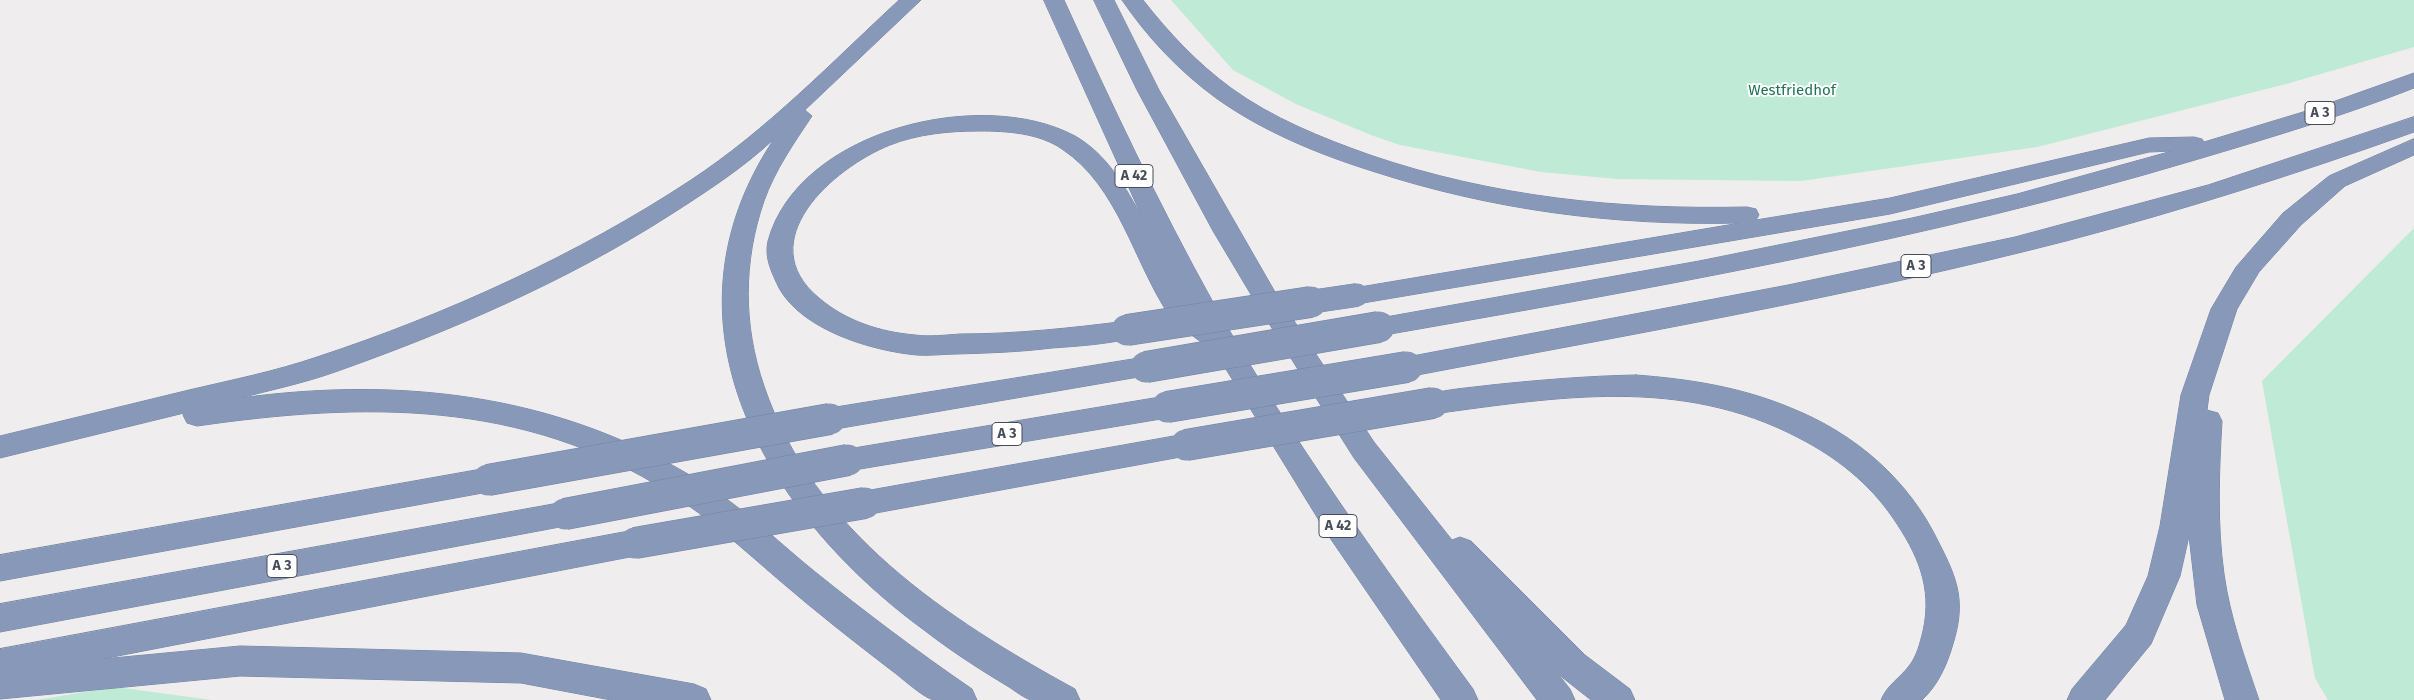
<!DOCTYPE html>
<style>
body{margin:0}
canvas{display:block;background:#efeded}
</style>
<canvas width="2414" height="700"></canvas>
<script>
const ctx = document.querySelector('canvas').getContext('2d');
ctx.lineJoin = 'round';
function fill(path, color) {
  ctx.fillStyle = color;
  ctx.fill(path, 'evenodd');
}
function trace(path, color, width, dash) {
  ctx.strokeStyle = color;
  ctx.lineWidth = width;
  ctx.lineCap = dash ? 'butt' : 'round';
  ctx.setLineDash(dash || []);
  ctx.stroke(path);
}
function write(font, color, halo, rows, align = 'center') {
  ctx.font = font + ' "Fira Sans",sans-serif';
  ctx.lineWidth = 4;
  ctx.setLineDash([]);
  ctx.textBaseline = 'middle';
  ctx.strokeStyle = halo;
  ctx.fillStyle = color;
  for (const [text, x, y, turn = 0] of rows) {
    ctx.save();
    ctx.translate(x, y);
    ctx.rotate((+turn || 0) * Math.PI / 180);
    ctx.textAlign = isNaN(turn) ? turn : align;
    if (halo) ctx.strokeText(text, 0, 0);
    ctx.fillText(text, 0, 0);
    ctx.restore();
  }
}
const green = new Path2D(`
 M1171 0H2414V47L2286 84 2037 147 1801 181 1617 179 1541 172 1400 145 1371 135 1296 104 1233 70Z
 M2414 228V700H2328L2315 678 2262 381Z
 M115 687 212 700H36Z`);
const highway = new Path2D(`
 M899 0H921L805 110 812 116C794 143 775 170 764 201 743 262 743 325 764 386 813 531 947 619 1075 689L1080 700C1066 700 1046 700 1031 700 1024 698 1015 691 1009 687 979 669 951 651 924 630 766 514 651 324 774 139 743 168 706 192 670 215 567 281 451 331 335 372 304 383 271 390 240 398 409 375 574 396 718 493 752 516 782 545 814 571 865 612 918 652 972 689L977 700C964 700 947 700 934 700 923 698 901 677 891 670 853 641 815 611 779 580 743 549 709 518 670 493 523 399 364 402 197 426L187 423 183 415 184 413 0 458V436C63 421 126 405 189 390 232 380 276 371 317 357 445 315 579 254 691 180 767 130 832 62 899 0Z
 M1044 0H1064C1111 103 1159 205 1214 304 1291 438 1382 565 1473 689L1478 700H1441L1328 535 1216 353 1182 328 1169 315C1133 261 1119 187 1062 149 1039 133 1007 131 979 131 949 131 918 134 890 145 833 168 750 241 819 298 846 321 880 332 915 335 930 337 945 335 960 334 1016 334 1071 328 1127 321L1137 323 1141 330 1137 337C1110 344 1080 346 1052 348 1020 352 989 353 957 354 944 354 930 356 917 355 872 351 802 330 779 288 772 273 764 258 768 241 798 130 982 86 1075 136 1107 154 1126 188 1143 219Z
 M1094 0H1114L1159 90 1275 292 1374 442 1452 540 1460 537 1471 541 1585 655 1630 689 1635 700H1591L1558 674 1570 689 1575 700H1537L1354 458 1256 303 1213 231 1137 90Z
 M1122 0H1143C1169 33 1197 63 1231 88 1272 118 1322 138 1370 155 1493 197 1618 210 1747 207L1756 209 1759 215 1756 220 1890 198 2149 138 2194 137 2202 139 2204 142 2313 109 2414 73V88C2343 116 2269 138 2195 160 1928 240 1653 288 1379 336L1369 334 1365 327 1369 320 1699 261 1912 218 2017 194 2172 151 2149 152 1890 214 1357 304 1348 301 1344 295 1348 289 1740 223C1614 226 1492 210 1372 171 1318 154 1262 131 1216 98 1179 71 1147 37 1122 0Z
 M2414 117V132C2299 173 2184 210 2066 241 1849 297 1627 335 1407 377L1397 374 1393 367 1397 360 1407 357 1788 285 2015 237 2208 185Z
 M2414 139V155L2345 186 2301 225 2259 272 2237 309 2209 395 2207 410 2218 413 2222 421C2219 472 2217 524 2224 574 2230 617 2245 659 2259 700H2225L2197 605 2189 536 2180 576 2151 644 2105 700H2067L2072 689 2126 625 2148 576 2160 526 2181 395 2211 309 2236 267 2283 213 2329 176Z
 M1146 357 1156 360 1160 367 1156 374 830 430 820 427 816 419 820 411 830 408Z
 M1636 375C1689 379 1741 387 1791 408 1856 434 1909 480 1939 543 1958 580 1966 602 1953 644 1947 665 1938 685 1922 700H1881C1887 685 1900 678 1909 666 1917 656 1920 643 1923 631 1933 587 1917 553 1893 518 1869 483 1836 457 1799 438 1681 376 1559 397 1433 414L1423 410 1419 403 1423 396C1445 389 1468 388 1491 385 1539 380 1587 376 1636 375Z
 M1167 396 1177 400 1181 407 1177 414 1167 418 848 471 837 468 833 460 837 452 848 449Z
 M1186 434 1196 437 1201 445 1196 453 1186 456 865 515 854 512 850 503 854 494 865 491Z
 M488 468 499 472 503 480 499 488 488 492 0 581V555Z
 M565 502 576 505 580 514 576 523 565 526 0 632V604Z
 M635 530 646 534 651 543 646 552 635 556 102 659 240 646 521 653 694 684 706 689 711 700H611L521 683 240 676 0 699V649Z`);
const highwayBridgeFar1 = new Path2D(`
 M1303 303 1357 295`);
const highwayBridge = new Path2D(`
 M1127 330 1311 302
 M1146 367 1379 327
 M1167 407 1407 367
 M1186 445 1433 403
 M488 480 830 419
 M565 514 848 460
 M635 543 865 503`);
const shields = [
 [2320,113,30],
 [1134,176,38],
 [1916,266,30],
 [1007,434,30],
 [1338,526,38],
 [282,566,30]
];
const shieldNames = [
 ["A 3",2320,113],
 ["A 42",1134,176],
 ["A 3",1916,266],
 ["A 3",1007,434],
 ["A 42",1338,526],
 ["A 3",282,566]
];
const parkNames = [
 ["Westfriedhof",1792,91]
];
fill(green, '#beead6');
trace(highway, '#7483a3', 1);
fill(highway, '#8898b8');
trace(highwayBridgeFar1, '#7483a3', 24, []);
trace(highwayBridge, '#7483a3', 32, []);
trace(highwayBridgeFar1, '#8898b8', 23);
trace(highwayBridge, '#8898b8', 31);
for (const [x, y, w] of shields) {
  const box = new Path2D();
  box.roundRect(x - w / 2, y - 11.5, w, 23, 4);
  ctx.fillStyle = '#fff';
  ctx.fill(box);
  trace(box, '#474d58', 1);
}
write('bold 14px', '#474d58', null, shieldNames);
write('15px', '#1e7355', '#fff', parkNames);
</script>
